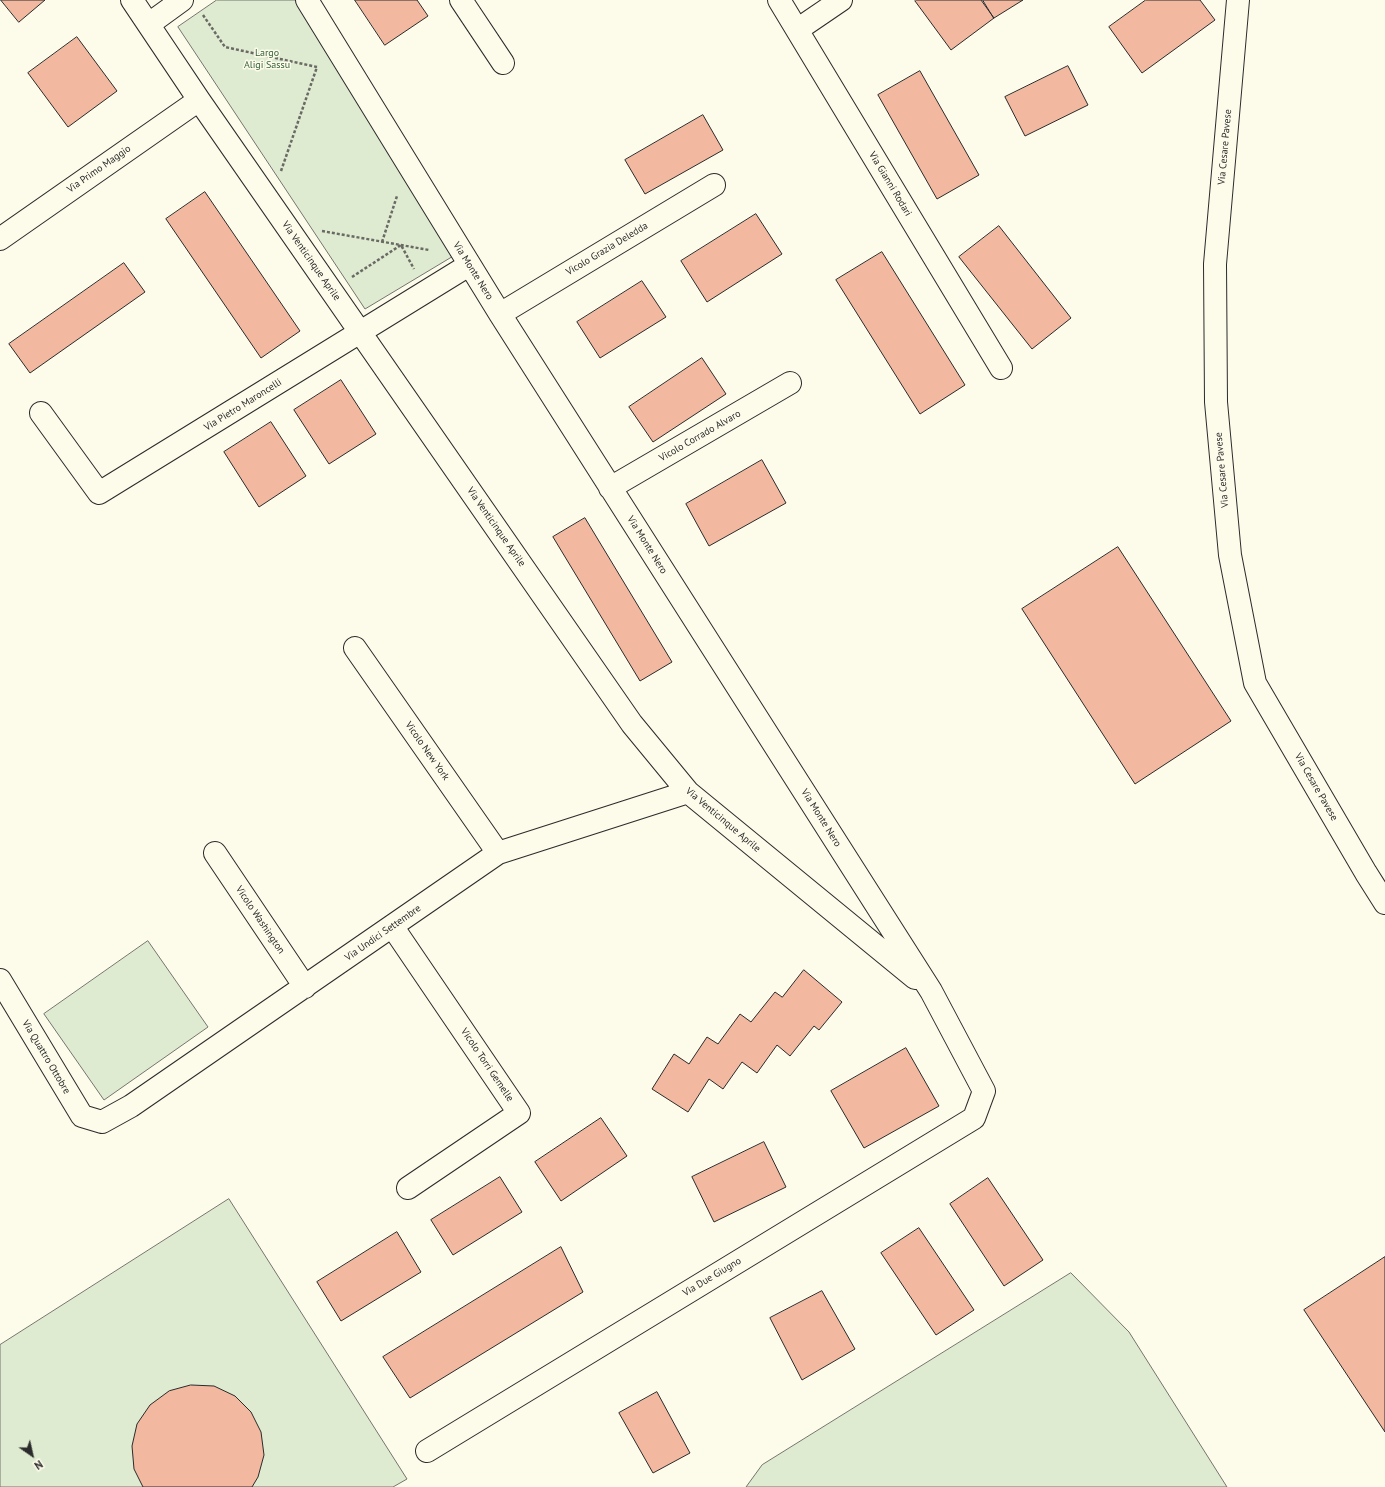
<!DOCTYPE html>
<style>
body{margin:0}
#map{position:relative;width:1385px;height:1487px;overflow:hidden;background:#fdfbea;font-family:"PT Sans",sans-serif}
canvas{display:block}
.north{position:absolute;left:12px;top:1435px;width:40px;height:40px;-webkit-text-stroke:3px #fdfbea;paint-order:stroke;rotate:146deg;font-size:11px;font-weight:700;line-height:16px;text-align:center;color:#2b2b2b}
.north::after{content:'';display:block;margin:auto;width:14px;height:18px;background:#2b2b2b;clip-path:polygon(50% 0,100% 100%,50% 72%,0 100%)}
</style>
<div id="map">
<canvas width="1385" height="1487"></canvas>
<div class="north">N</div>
</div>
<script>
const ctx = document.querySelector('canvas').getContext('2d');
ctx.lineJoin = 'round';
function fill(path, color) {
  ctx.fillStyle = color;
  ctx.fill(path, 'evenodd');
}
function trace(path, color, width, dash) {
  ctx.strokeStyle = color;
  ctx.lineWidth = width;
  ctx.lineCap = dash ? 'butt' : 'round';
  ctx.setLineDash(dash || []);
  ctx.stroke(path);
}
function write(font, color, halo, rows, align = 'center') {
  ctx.font = font + ' "PT Sans",sans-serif';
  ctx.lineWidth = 3;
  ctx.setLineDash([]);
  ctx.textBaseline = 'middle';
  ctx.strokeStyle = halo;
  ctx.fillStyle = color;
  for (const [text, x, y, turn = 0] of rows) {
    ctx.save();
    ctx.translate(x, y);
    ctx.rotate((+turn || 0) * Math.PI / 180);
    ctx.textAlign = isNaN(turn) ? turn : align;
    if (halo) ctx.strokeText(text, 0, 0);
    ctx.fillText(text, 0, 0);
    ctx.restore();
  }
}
const green = new Path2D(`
 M217 0H296L455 255 365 309 178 27Z
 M148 941 208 1027 104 1100 44 1014Z
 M229 1199 407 1479 393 1487H0V1345Z
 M1071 1273 1129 1332 1227 1487H746L762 1465Z`);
const building = new Path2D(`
 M1 0H45L19 22Z
 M355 0H417L428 16 385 45Z
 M916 0H981L994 18 951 50 915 1Z
 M983 0H1023L994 18Z
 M1146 0H1200L1215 20 1142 73 1109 27Z
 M77 37 117 91 68 127 28 73Z
 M1068 66 1088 105 1025 136 1005 97Z
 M920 71 979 175 937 199 878 95Z
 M703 115 723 150 645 194 625 160Z
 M205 192 300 331 261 358 166 219Z
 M756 214 782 254 707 302 681 261Z
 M999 226 1071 318 1032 349 959 257Z
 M882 252 965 385 920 414 836 280Z
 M124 263 145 292 30 373 9 344Z
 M642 281 666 317 600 358 577 322Z
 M702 358 726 394 653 442 629 407Z
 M341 380 376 434 329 464 294 410Z
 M271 422 306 476 259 507 224 452Z
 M762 460 786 503 709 546 686 504Z
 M585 518 672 662 640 681 553 537Z
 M1118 547 1231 721 1135 784 1022 609Z
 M804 970 842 1002 819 1030 814 1026 790 1056 777 1045 757 1073 742 1062 723 1089 709 1079 688 1112 652 1089 674 1054 689 1064 707 1037 718 1044 740 1014 751 1022 775 992 782 997Z
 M906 1048 939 1106 864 1148 831 1091Z
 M601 1118 627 1156 561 1201 535 1162Z
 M764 1142 786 1187 714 1222 692 1177Z
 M500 1177 522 1212 453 1255 431 1220Z
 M988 1178 1043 1260 1004 1286 950 1204Z
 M919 1228 974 1310 936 1335 881 1253Z
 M397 1232 421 1272 341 1321 317 1282Z
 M561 1247 583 1292 410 1398 383 1357Z
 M1385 1257V1432L1304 1310Z
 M822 1291 855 1349 802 1380 770 1318Z
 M191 1385 214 1386 235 1396 251 1412 261 1432 264 1455 258 1477 252 1487H143L134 1469 132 1446 137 1424 150 1405 169 1391Z
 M657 1392 690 1453 653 1473 619 1413Z`);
const path = new Path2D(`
 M203 15 225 47 317 67
 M281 171 317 67
 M322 231 429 250
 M382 242 397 196
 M352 277 401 245 414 269`);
const minor = new Path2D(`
 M132 0 199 100 632 724 688 792 915 978
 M307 0 500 314 931 991 984 1091 974 1118 427 1451
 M461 0 503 63
 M779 0 1001 368
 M1238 0 1215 264 1216 402 1230 555 1255 683 1366 873 1385 903
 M149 24 182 0
 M797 30 841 0
 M0 239 199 100
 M500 314 714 185
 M41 413 99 493 469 265
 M610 488 790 383
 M355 648 498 853
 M215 853 305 987
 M392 926 519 1113 408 1188
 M0 980 82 1116 102 1122 131 1106 498 853 688 792`);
const parkNames = [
 ["Largo",267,53],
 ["Aligi Sassu",267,65]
];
const streetNames = [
 ["Via Cesare Pavese",1225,147,-85],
 ["Via Primo Maggio",99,169,-35],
 ["Via Gianni Rodari",890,184,59],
 ["Vicolo Grazia Deledda",607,249,-31],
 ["Via Venticinque Aprile",311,261,55],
 ["Via Monte Nero",473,271,58],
 ["Via Pietro Maroncelli",243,405,-32],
 ["Vicolo Corrado Alvaro",700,436,-30],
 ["Via Cesare Pavese",1222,470,-95],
 ["Via Venticinque Aprile",496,527,55],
 ["Via Monte Nero",647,545,58],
 ["Vicolo New York",427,751,55],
 ["Via Cesare Pavese",1316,787,60],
 ["Via Monte Nero",821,818,58],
 ["Via Venticinque Aprile",723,820,40],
 ["Vicolo Washington",260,920,56],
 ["Via Undici Settembre",383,933,-35],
 ["Via Quattro Ottobre",46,1057,59],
 ["Vicolo Torri Gemelle",487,1065,56],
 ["Via Due Giugno",712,1277,-31]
];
fill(green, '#deebd1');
trace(green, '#74746e', 1);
fill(building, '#f2b8a0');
trace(building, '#2b2b2b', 1);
trace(minor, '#2b2b2b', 24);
trace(path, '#6a6964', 2.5, [3, 2]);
trace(minor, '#fdfbea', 22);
write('10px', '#34623c', '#fdfbea', parkNames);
write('10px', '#2b2b2b', '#fdfbea', streetNames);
</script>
